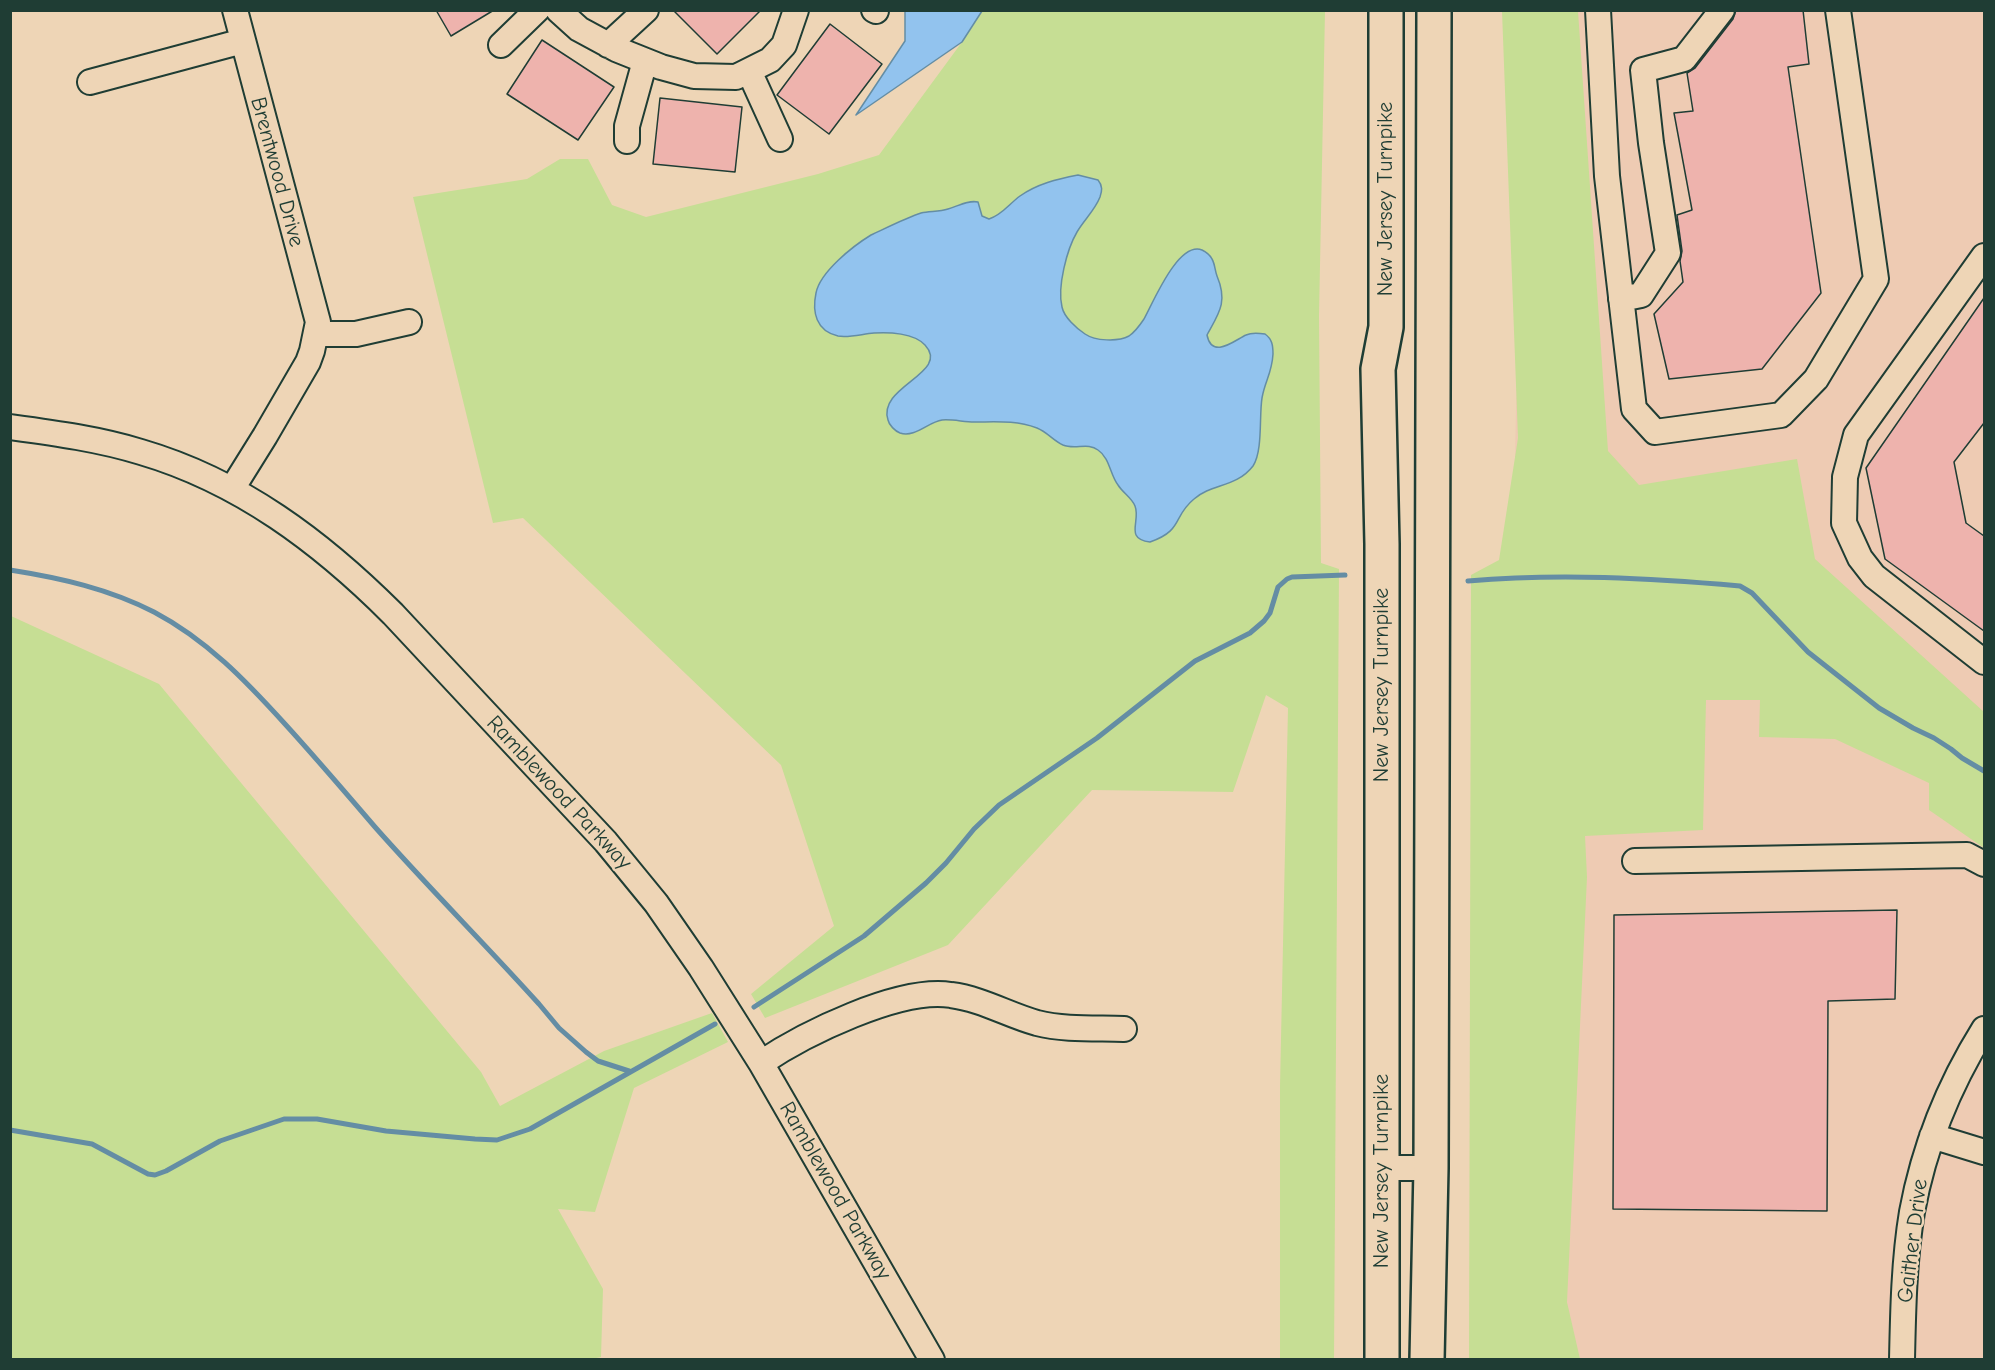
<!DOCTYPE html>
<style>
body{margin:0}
#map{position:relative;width:1995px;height:1370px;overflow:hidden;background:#eed5b6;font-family:"Comic Neue",sans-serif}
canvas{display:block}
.frame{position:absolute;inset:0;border:12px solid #1f3d34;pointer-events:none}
</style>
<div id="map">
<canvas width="1995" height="1370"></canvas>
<div class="frame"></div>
</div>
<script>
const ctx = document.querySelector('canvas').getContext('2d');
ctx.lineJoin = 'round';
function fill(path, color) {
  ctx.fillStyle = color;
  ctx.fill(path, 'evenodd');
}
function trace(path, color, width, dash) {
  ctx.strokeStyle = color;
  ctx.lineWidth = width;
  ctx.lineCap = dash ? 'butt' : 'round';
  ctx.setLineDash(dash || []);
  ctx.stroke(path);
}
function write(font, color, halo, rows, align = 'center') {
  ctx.font = font + ' "Comic Neue",sans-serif';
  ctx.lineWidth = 5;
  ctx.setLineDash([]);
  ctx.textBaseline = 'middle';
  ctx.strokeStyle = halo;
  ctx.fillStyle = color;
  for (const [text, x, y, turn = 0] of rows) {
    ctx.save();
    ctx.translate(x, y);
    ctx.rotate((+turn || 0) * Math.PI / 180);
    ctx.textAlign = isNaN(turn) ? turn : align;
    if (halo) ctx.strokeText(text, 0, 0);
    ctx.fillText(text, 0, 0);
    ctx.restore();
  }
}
const built = new Path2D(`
 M1524 11H1984V1359L1503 1360 1506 904Z`);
const green = new Path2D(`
 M982 11H1325L1319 316 1321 563 1339 569 1334 1359H1280V1086L1288 708 1266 695 1233 792 1092 790 948 945 765 1018 751 994 834 926 781 765 523 518 493 523 413 197 527 179 560 159H588L612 205 646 217 818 174 879 155 962 42Z
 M1502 11H1578L1608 451 1639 485 1797 459 1815 559 1984 712V848L1929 810V783L1835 739 1759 737 1760 700H1706L1703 830 1585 836 1587 877 1567 1302 1580 1359H1469L1471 575 1499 560 1518 438Z
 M11 616 159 684 481 1072 500 1106 604 1051 712 1013 728 1042 634 1088 595 1212 558 1209 603 1289 601 1357 587 1360 11 1359Z`);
const water = new Path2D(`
 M905 11H982L962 42 856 115 905 41Z
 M1078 175 1098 180C1103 186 1102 191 1100 197 1095 210 1084 220 1077 232 1067 249 1057 287 1062 307 1064 317 1076 328 1085 334 1095 341 1118 342 1129 336 1135 332 1140 325 1144 319 1153 303 1178 241 1202 250 1206 252 1210 255 1212 259 1215 264 1215 271 1217 276 1228 302 1219 313 1207 335 1212 360 1235 340 1246 335 1252 332 1259 333 1265 334 1272 339 1273 345 1273 354 1272 373 1265 381 1262 398 1259 416 1263 451 1253 466 1236 488 1212 483 1194 499 1172 517 1184 530 1150 542 1124 539 1141 521 1135 506 1132 498 1123 493 1118 485 1110 475 1110 458 1098 450 1088 442 1075 450 1063 445 1054 441 1047 432 1037 428 1015 420 996 422 974 422 964 422 952 419 942 420 928 422 915 438 900 433 895 431 889 425 888 420 877 386 951 373 925 345 914 333 889 332 874 333 862 334 849 338 838 336 816 331 812 312 816 293 820 272 853 246 871 235 884 229 908 217 921 213 930 211 939 212 948 209 958 206 968 200 978 202L982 216 989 219C1002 215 1009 204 1020 196 1037 184 1057 179 1078 175Z`);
const stream = new Path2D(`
 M10 570C61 578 109 589 154 612 207 640 246 681 285 724 316 758 345 792 375 827 428 887 485 944 539 1004L559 1028 586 1052 598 1061 629 1071
 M1468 581C1559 573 1650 578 1740 586L1752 593 1808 652 1879 708 1913 728 1934 738 1951 749 1962 758 1984 771
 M754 1007 864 936 926 883 946 863 974 829 999 805 1097 738 1195 661 1250 633 1264 621 1270 613 1278 587 1287 579 1292 577 1345 575
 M10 1130 92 1144 148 1174 155 1175 166 1171 220 1141 284 1119H317L386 1131 475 1139 497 1140 530 1129 715 1024`);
const building = new Path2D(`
 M436 10H494L451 36Z
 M673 10H761L717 54Z
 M1736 10H1803L1809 64 1788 67 1821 293 1762 369 1669 379 1654 314 1683 282 1680 261 1682 251 1677 215 1692 210 1674 113 1693 111 1687 73 1695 68 1733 19Z
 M830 24 882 64 829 134 777 95Z
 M542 40 614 87 578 140 507 94Z
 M660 98 742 107 735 172 653 164Z
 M1984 298V423L1954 462 1966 523 1984 536V631L1885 559 1866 468Z
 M1897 910 1895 999 1828 1001 1827 1211 1613 1209 1614 915Z`);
const minor = new Path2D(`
 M558 10 579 29 616 49 661 67 694 76 736 77 770 60 784 45 796 10
 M874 10 876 11
 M1598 10 1607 176 1634 409 1655 432 1781 415 1816 379 1876 279 1838 10
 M501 45 537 10
 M608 45 646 10
 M749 71 780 139
 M90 82 243 41
 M627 141V126L645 61
 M1984 256 1856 435 1845 477 1844 523 1860 558 1874 576 1984 662
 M1621 299 1641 295 1668 253 1651 143 1643 70 1684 59 1722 10
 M316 334H356L409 322
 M10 427C54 433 99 439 141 452 240 481 321 542 393 614L606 842 656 903 701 968 761 1063 932 1360
 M232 489 265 436 308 362 312 351 318 322 235 10
 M1635 861 1967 855 1984 864
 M761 1063C804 1034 899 987 951 995 982 999 1008 1015 1037 1023 1065 1030 1096 1028 1124 1029
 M1932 1136 1984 1152
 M1381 1168H1431
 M1902 1360C1903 1311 1904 1260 1912 1212 1924 1147 1949 1085 1984 1029`);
const highway = new Path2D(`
 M1382 1360V544L1378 369 1386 327V10
 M1427 1360 1431 1168 1434 10`);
const streetNames = [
 ["Brentwood Drive",277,172,75],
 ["New Jersey Turnpike",1386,199,-90],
 ["New Jersey Turnpike",1382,685,-90],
 ["Ramblewood Parkway",559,793,47],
 ["New Jersey Turnpike",1382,1171,-90],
 ["Ramblewood Parkway",835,1191,60],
 ["Gaither Drive",1913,1241,-83]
];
fill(built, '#eecbb3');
fill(green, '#c6de94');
fill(water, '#92c3ee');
trace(water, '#648da4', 1.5);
trace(stream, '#648da4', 5);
fill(building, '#eeb3ad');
trace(building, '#1f3d34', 1.5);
trace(minor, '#1f3d34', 28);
trace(highway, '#1f3d34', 38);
trace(minor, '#eed5b6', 24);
trace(highway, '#eed5b6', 33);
write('22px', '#1f3d34', '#eed5b6', streetNames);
</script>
